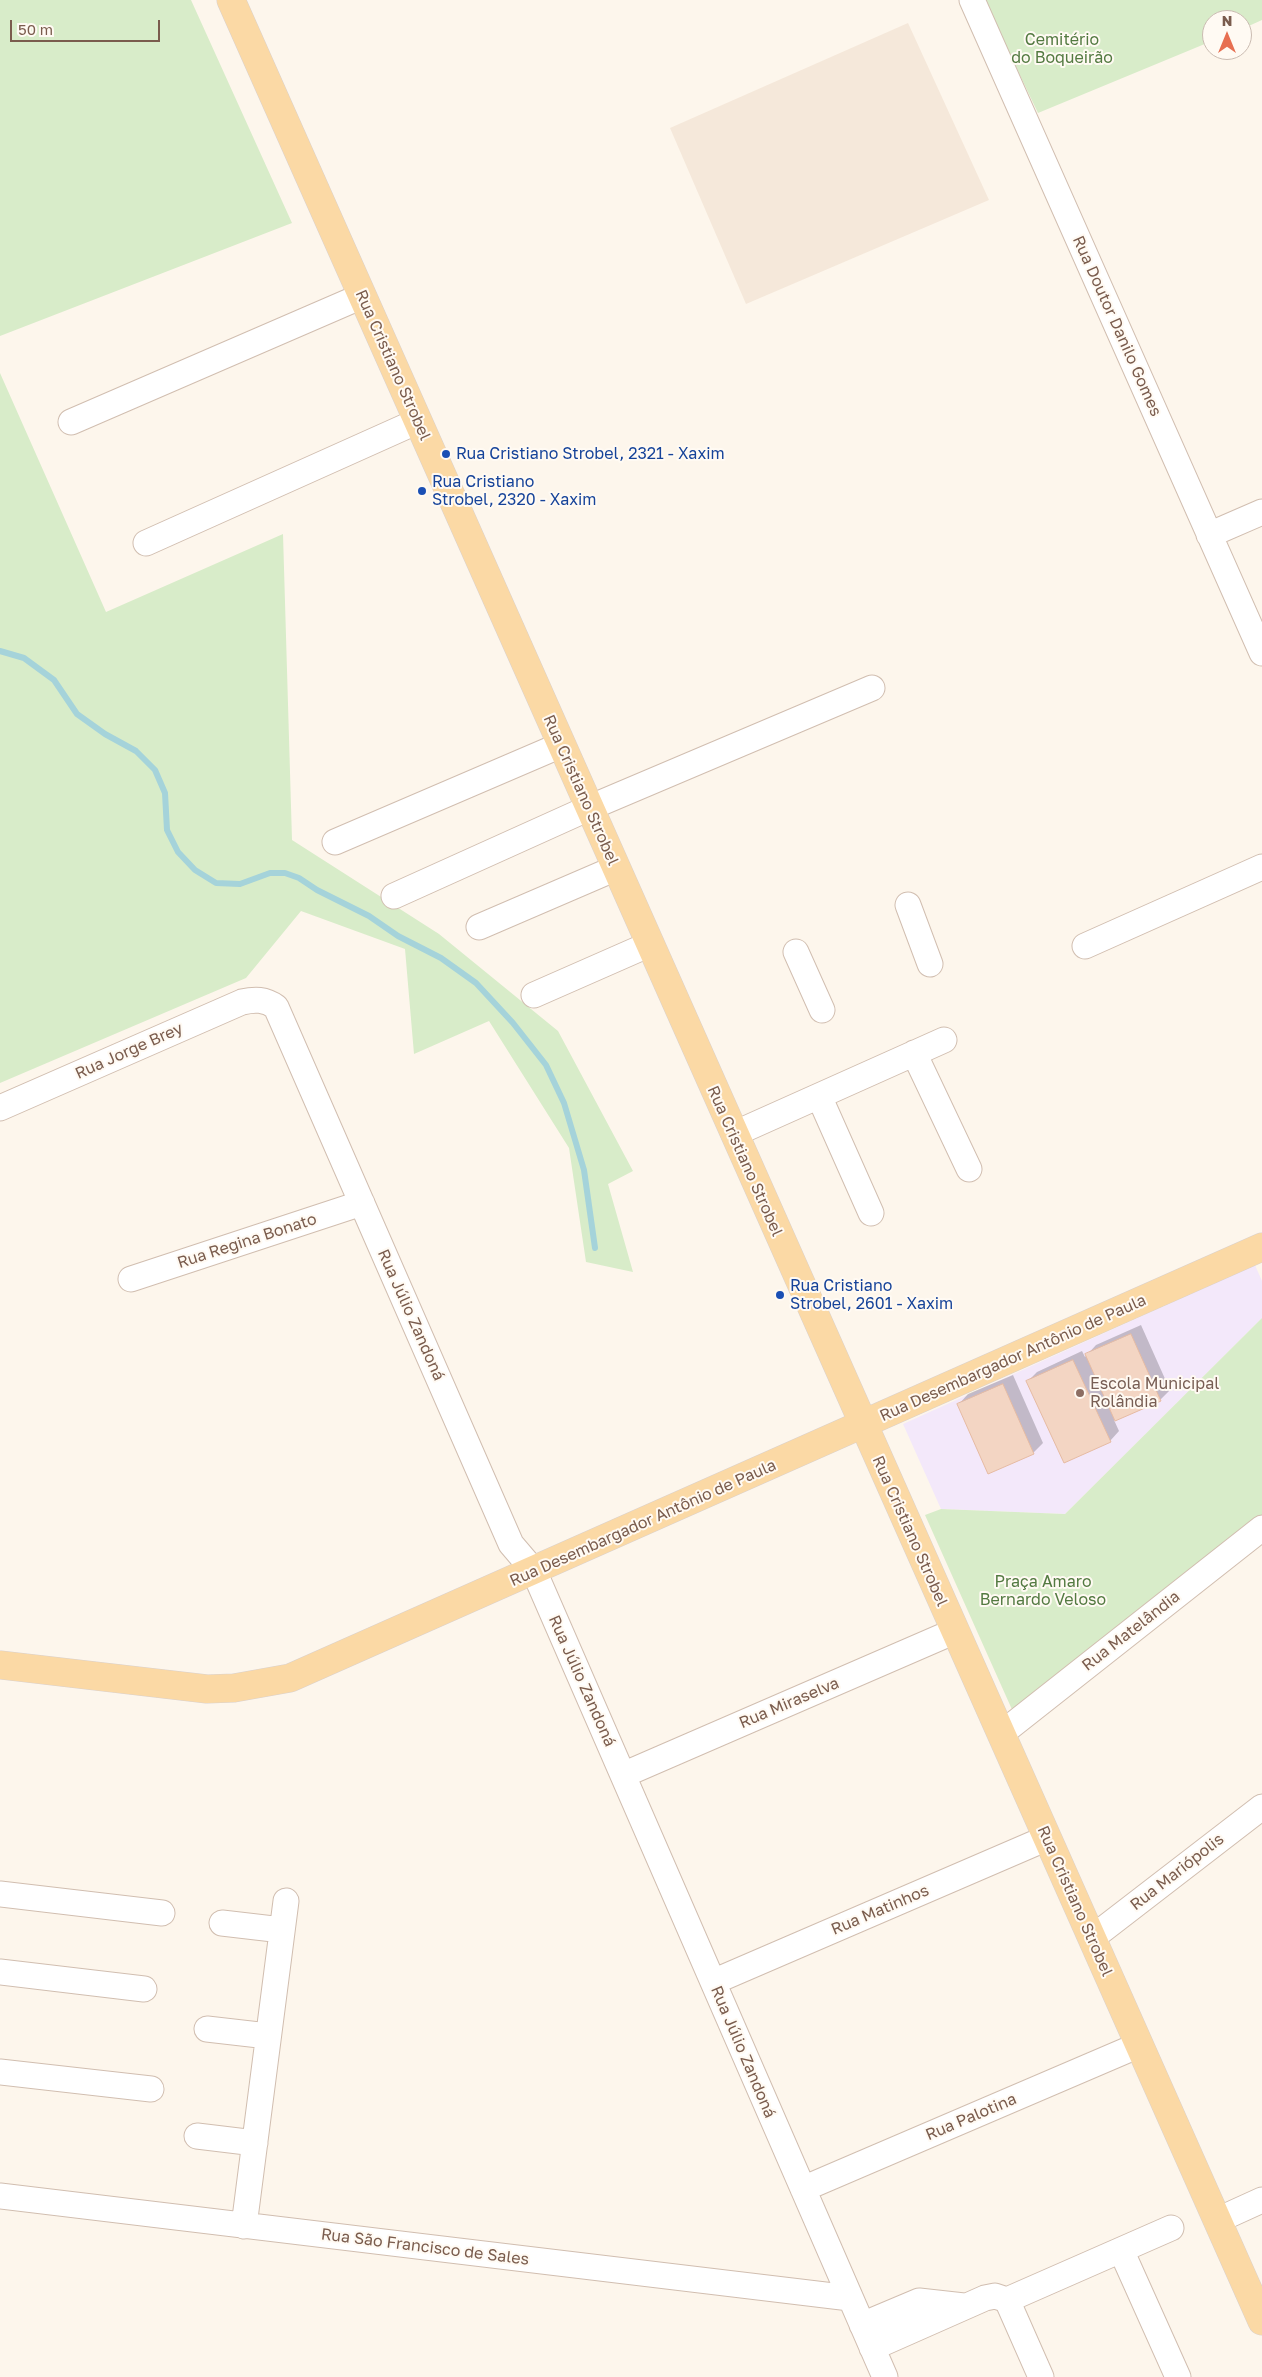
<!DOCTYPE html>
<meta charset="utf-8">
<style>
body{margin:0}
#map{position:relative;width:1262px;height:2377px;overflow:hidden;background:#fdf6ec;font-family:"Golos Text",sans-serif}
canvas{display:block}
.north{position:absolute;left:1202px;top:10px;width:50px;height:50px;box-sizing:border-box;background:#fffaf3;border:1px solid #cabbb1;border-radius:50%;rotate:0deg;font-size:14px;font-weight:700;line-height:20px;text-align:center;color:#7a5c4d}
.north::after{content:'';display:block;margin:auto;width:18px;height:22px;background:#e76f51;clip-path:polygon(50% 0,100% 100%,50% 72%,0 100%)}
.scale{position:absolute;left:10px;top:20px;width:150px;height:22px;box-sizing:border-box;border:2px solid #7a5c4d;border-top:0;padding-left:6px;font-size:15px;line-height:18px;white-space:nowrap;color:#7a5c4d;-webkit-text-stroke:4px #fffaf3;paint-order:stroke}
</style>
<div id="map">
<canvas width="1262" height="2377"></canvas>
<div class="north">N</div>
<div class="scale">50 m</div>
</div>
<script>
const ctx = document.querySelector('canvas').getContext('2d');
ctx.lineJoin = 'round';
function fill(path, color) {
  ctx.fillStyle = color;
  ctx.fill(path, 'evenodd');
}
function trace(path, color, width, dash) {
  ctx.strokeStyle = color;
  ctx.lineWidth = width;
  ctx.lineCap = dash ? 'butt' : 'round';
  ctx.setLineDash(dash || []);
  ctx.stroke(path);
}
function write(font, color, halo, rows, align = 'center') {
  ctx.font = font + ' "Golos Text",sans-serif';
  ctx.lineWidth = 4;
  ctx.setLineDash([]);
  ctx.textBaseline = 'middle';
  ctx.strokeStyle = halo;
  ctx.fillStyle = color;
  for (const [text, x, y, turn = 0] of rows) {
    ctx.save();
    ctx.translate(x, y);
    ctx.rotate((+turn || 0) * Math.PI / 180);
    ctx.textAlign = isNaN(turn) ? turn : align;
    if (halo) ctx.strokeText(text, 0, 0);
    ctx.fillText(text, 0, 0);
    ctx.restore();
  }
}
const residential = new Path2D(`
 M908 23 989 200 746 304 670 128Z`);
const education = new Path2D(`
 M1255 1265 1262 1281V1318L1065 1514 941 1509 903 1424Z`);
const green = new Path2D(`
 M0 0H191L292 223 0 336Z
 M984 0H1262V20L1242 29V20H1212V41L1038 113Z
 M0 373 106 612 283 534 292 840 439 934 558 1031 633 1171 608 1184 633 1272 586 1262 569 1148 489 1021 414 1054 405 949 301 911 246 978 0 1083Z
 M1262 1318V1515L1014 1714 925 1515 941 1509 1065 1514Z`);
const shadow = new Path2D(`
 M1141 1325 1170 1390 1161 1399 1114 1420 1119 1431 1110 1441 1027 1382 1037 1372 1082 1351 1085 1357 1096 1345Z
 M1013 1375 1043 1443 1033 1453 989 1472 959 1404 968 1394Z`);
const stream = new Path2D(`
 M0 651 24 658 54 680 77 714 105 734 136 751 155 770 165 793 167 830 178 852 195 870 216 883 240 884 270 873H285L299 878 317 890 369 916 398 936 441 958 476 983 513 1023 546 1065 564 1103 584 1170 595 1248`);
const building = new Path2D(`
 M1131 1334 1161 1401 1115 1421 1085 1354Z
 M1073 1360 1111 1442 1064 1463 1026 1381Z
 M1003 1384 1034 1454 988 1474 957 1404Z`);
const minor = new Path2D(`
 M972 0 1262 653
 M71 422 362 296
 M1209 535 1262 512
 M146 543 418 421
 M335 842 561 745
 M394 896 589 808 872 688
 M908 905 930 964
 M479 927 616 868
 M1085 946 1262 867
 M796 952 822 1010
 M534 995 650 944
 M914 1053 969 1169
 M819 1096 871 1213
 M0 1108 242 1002C255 999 265 999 276 1007L511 1544 534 1571 885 2377
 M734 1134 944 1040
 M131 1279 362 1203
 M1001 1734 1262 1528
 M623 1775 955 1631
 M0 1894 162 1913
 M222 1923 282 1930
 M1092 1938 1262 1807
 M0 1972 144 1989
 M713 1982 1047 1838
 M207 2029 268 2036
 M0 2072 151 2089
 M197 2136 255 2143
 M803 2189 1139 2045
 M0 2196 850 2298
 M1218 2220 1262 2200
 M244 2226 286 1901
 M1121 2250 1178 2377
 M1007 2300 1041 2377
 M862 2325 919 2301 964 2306
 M872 2348 985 2298 995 2296 1007 2300 1171 2228`);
const major = new Path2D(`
 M231 0 1262 2321
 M0 1665 207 1689 234 1688 290 1678 1262 1247`);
const markers = [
 [446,454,5,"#1a4fb4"],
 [422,491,5,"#1a4fb4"],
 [780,1295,5,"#1a4fb4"],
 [1080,1393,5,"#8d6e63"]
];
const parkNames = [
 ["Cemitério",1062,40],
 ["do Boqueirão",1062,58],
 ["Praça Amaro",1043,1582],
 ["Bernardo Veloso",1043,1600]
];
const streetNames = [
 ["Rua Doutor Danilo Gomes",1117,326,66],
 ["Rua Cristiano Strobel",393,365,66],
 ["Rua Cristiano Strobel",581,790,66],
 ["Rua Jorge Brey",129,1051,-24],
 ["Rua Cristiano Strobel",745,1161,66],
 ["Rua Regina Bonato",247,1241,-18],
 ["Rua Júlio Zandoná",411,1315,66],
 ["Rua Desembargador Antônio de Paula",1013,1358,-24],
 ["Rua Desembargador Antônio de Paula",643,1523,-24],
 ["Rua Cristiano Strobel",910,1531,66],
 ["Rua Matelândia",1131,1631,-38],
 ["Rua Júlio Zandoná",582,1681,66],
 ["Rua Miraselva",789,1703,-23],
 ["Rua Mariópolis",1177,1872,-38],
 ["Rua Cristiano Strobel",1075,1901,66],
 ["Rua Matinhos",880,1910,-23],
 ["Rua Júlio Zandoná",743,2052,67],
 ["Rua Palotina",971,2117,-23],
 ["Rua São Francisco de Sales",425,2247,7]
];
const transitNames = [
 ["Rua Cristiano Strobel, 2321 - Xaxim",456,454],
 ["Rua Cristiano",432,482],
 ["Strobel, 2320 - Xaxim",432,500],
 ["Rua Cristiano",790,1286],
 ["Strobel, 2601 - Xaxim",790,1304]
];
const educationNames = [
 ["Escola Municipal",1090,1384],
 ["Rolândia",1090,1402]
];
fill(residential, '#f5e8da');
fill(education, '#f3e8fa');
fill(green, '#d8ecc9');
fill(shadow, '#0003');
trace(stream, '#a5d3da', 6);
fill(building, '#f3d5c3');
trace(building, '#e6bba3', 1);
trace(minor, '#d1beb0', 27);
trace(major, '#dad1cd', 29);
trace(minor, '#fff', 25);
trace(major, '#fbd9a5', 28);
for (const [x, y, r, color] of markers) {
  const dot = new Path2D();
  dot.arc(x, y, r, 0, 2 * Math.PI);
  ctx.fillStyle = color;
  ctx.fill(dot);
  trace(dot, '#fffaf3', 2);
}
write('16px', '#537a41', '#fffaf3', parkNames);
write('16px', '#7a5c4d', '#fffaf3', streetNames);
write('16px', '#164399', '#fffaf3', transitNames, 'left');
write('16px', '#785e54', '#fffaf3', educationNames, 'left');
</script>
